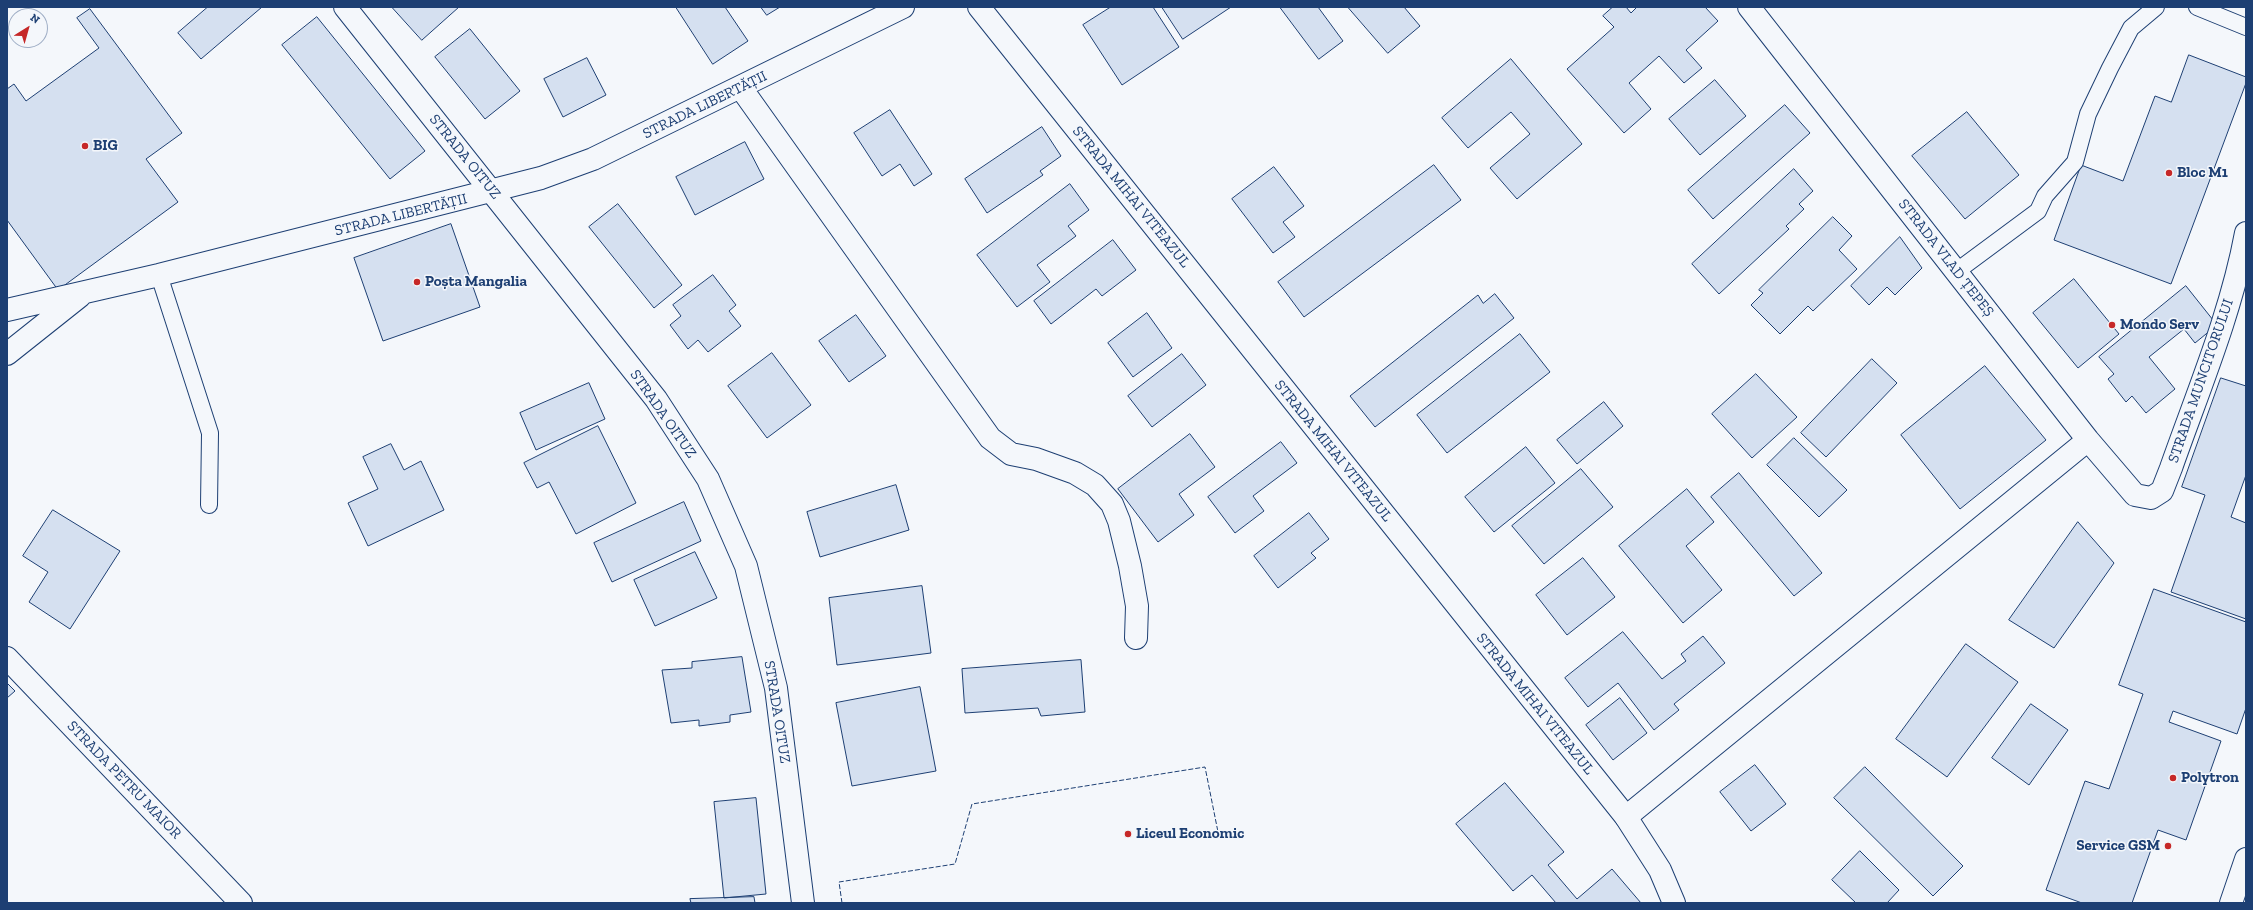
<!DOCTYPE html>
<meta charset="utf-8">
<style>
body{margin:0}
#map{position:relative;width:2253px;height:910px;overflow:hidden;background:#f4f7fb;font-family:"Zilla Slab",serif}
canvas{display:block}
.frame{position:absolute;inset:0;border:8px solid #1d3f73;pointer-events:none}
.north{position:absolute;left:8px;top:8px;width:40px;height:40px;box-sizing:border-box;background:#f4f7fb;border:1px solid #9eadc5;border-radius:50%;rotate:37deg;font-size:11px;font-weight:700;line-height:16px;text-align:center;color:#1d3f73}
.north::after{content:'';display:block;margin:auto;width:14px;height:18px;background:#c62828;clip-path:polygon(50% 0,100% 100%,50% 72%,0 100%)}
</style>
<div id="map">
<canvas width="2253" height="910"></canvas>
<div class="frame"></div>
<div class="north">N</div>
</div>
<script>
const ctx = document.querySelector('canvas').getContext('2d');
ctx.lineJoin = 'round';
function fill(path, color) {
  ctx.fillStyle = color;
  ctx.fill(path, 'evenodd');
}
function trace(path, color, width, dash) {
  ctx.strokeStyle = color;
  ctx.lineWidth = width;
  ctx.lineCap = dash ? 'butt' : 'round';
  ctx.setLineDash(dash || []);
  ctx.stroke(path);
}
function write(font, color, halo, rows, align = 'center') {
  ctx.font = font + ' "Zilla Slab",serif';
  ctx.lineWidth = 3;
  ctx.setLineDash([]);
  ctx.textBaseline = 'middle';
  ctx.strokeStyle = halo;
  ctx.fillStyle = color;
  for (const [text, x, y, turn = 0] of rows) {
    ctx.save();
    ctx.translate(x, y);
    ctx.rotate((+turn || 0) * Math.PI / 180);
    ctx.textAlign = isNaN(turn) ? turn : align;
    if (halo) ctx.strokeText(text, 0, 0);
    ctx.fillText(text, 0, 0);
    ctx.restore();
  }
}
const building = new Path2D(`
 M208 7H262L201 59 178 33Z
 M392 7H459L422 40Z
 M676 7H725L748 41 713 64Z
 M761 7H780L767 15Z
 M1111 7H1153L1179 47 1122 85 1083 25Z
 M1162 7H1231L1183 39Z
 M1280 7H1318L1343 41 1319 59Z
 M1348 7H1404L1420 26 1388 53Z
 M1613 7H1626L1631 13 1637 7H1705L1718 21 1686 50 1702 68 1684 83 1659 56 1629 83 1651 109 1624 133 1567 69 1614 27 1603 16Z
 M90 9 182 133 146 159 178 202 58 290 7 220V89L14 84 26 101 99 48 77 18Z
 M317 17 425 151 390 179 282 45Z
 M470 29 520 91 485 119 435 57Z
 M2189 55 2246 77V83L2171 284 2054 240 2081 165 2123 181 2155 96 2171 102Z
 M587 58 606 95 563 117 544 79Z
 M1511 59 1582 144 1517 199 1490 168 1530 134 1511 112 1468 148 1442 118Z
 M1715 80 1746 116 1700 155 1669 119Z
 M1785 105 1810 133 1713 219 1688 190Z
 M890 110 932 174 914 186 900 164 882 176 854 133Z
 M1967 112 2019 175 1965 219 1912 156Z
 M1042 127 1061 156 1040 171 1043 175 987 213 965 179Z
 M745 142 764 179 695 215 676 177Z
 M1434 165 1461 200 1304 317 1278 282Z
 M1274 167 1304 206 1283 222 1295 237 1273 253 1232 199Z
 M1794 169 1813 191 1799 204 1804 209 1786 226 1789 229 1719 294 1692 264Z
 M1070 184 1089 210 1068 226 1076 236 1037 265 1050 282 1017 307 977 255Z
 M618 204 682 285 654 308 589 227Z
 M1833 217 1852 236 1839 250 1857 269 1813 311 1808 306 1780 334 1751 305 1763 293 1759 290Z
 M451 224 480 307 383 341 354 258Z
 M1900 237 1922 268 1895 295 1887 287 1869 305 1851 286Z
 M1113 240 1136 270 1102 296 1096 289 1051 324 1034 301Z
 M713 275 736 305 729 311 741 326 708 352 698 340 688 349 670 325 681 316 673 305Z
 M2074 279 2119 334 2078 368 2033 313Z
 M2186 286 2217 325 2195 343 2184 329 2149 357 2175 389 2146 413 2132 396 2126 402 2108 379 2114 374 2099 357Z
 M1495 294 1514 318 1375 427 1350 396 1478 295 1483 303Z
 M1147 313 1172 348 1133 377 1108 343Z
 M856 315 886 356 849 382 819 341Z
 M1520 334 1550 372 1447 453 1417 415Z
 M772 353 811 405 767 438 728 386Z
 M1182 354 1206 385 1152 427 1128 396Z
 M1872 359 1897 383 1826 457 1801 433Z
 M1985 366 2046 440 1960 509 1901 435Z
 M1756 374 1797 417 1752 458 1712 414Z
 M2221 378 2246 386V475L2231 517 2246 523V619L2171 592 2205 495 2182 487Z
 M589 383 605 419 536 450 520 413Z
 M1604 402 1623 426 1577 464 1557 440Z
 M598 426 636 503 576 534 549 482 537 488 524 463Z
 M1190 434 1215 467 1179 494 1194 515 1158 542 1118 489Z
 M1794 438 1847 490 1819 517 1767 465Z
 M1281 442 1297 463 1253 496 1264 511 1235 533 1208 497Z
 M391 444 404 470 421 461 444 510 368 546 348 503 378 489 363 457Z
 M1526 447 1555 483 1494 532 1465 497Z
 M1581 469 1613 507 1544 564 1512 526Z
 M1739 473 1822 573 1794 596 1711 497Z
 M896 485 909 530 820 557 807 512Z
 M1687 489 1714 522 1686 546 1722 590 1683 623 1619 546Z
 M684 502 701 541 612 582 594 543Z
 M53 510 120 551 70 629 29 602 48 572 23 556Z
 M1309 513 1329 539 1311 553 1316 558 1278 588 1254 556Z
 M2078 522 2114 563 2054 648 2009 620Z
 M695 552 717 598 655 626 634 580Z
 M1583 558 1615 597 1567 635 1536 595Z
 M922 586 931 653 837 665 829 598Z
 M2154 589 2246 622V708L2237 734 2173 711 2169 722 2221 741 2186 840 2158 830 2132 903H2082L2046 890 2085 781 2109 789 2143 694 2119 685Z
 M1623 632 1662 679 1686 661 1681 654 1703 636 1725 663 1674 704 1679 710 1654 730 1618 683 1588 707 1565 678Z
 M1966 644 2018 682 1947 777 1896 739Z
 M742 657 751 712 730 715V722L699 726V720L671 723 662 670 692 668V662Z
 M1081 660 1085 712 1041 716 1038 708 965 713 962 669Z
 M7 683 15 691 7 698Z
 M920 687 936 771 852 786 836 703Z
 M1620 698 1647 733 1613 760 1586 725Z
 M2031 704 2068 730 2029 785 1992 758Z
 M1755 765 1786 804 1751 831 1720 792Z
 M1865 767 1963 866 1933 896 1834 798Z
 M1505 783 1564 852 1548 865 1577 899 1612 869 1641 903H1556L1532 875 1513 891 1456 824Z
 M756 798 766 894 724 898 714 802Z
 M1860 851 1899 890 1887 903H1856L1832 880Z
 M754 897 755 903H691L690 899Z`);
const lane = new Path2D(`
 M2197 7 2246 27
 M1957 271 2038 211 2045 196 2075 162 2088 114 2110 68 2131 28 2156 7
 M159 275 210 433 209 505`);
const street = new Path2D(`
 M1749 7 2088 440 2135 495 2151 498 2162 491 2171 468C2198 391 2231 314 2246 233
 M741 88 990 438 1011 454 1036 459 1075 473 1095 485 1112 504 1119 521 1130 566 1137 606 1136 638
 M7 310 159 275 541 178 593 159 903 7
 M7 354 80 296
 M7 658 241 903
 M1626 817 2088 440`);
const secondary = new Path2D(`
 M345 7 656 399 708 479 746 566 776 688 803 903
 M979 7 1626 817 1660 870 1674 903
 M2231 903 2246 859`);
const fence = new Path2D(`
 M842 903 839 882 955 864 972 804 1205 767 1219 837`);
const markers = [
 [85,146,4,"#c62828"],
 [2169,173,4,"#c62828"],
 [417,282,4,"#c62828"],
 [2112,325,4,"#c62828"],
 [2173,778,4,"#c62828"],
 [1128,834,4,"#c62828"],
 [2168,846,4,"#c62828"]
];
const streetNames = [
 ["STRADA LIBERTĂȚII",705,105,-26],
 ["STRADA OITUZ",465,157,51],
 ["STRADA MIHAI VITEAZUL",1131,197,51],
 ["STRADA LIBERTĂȚII",401,215,-14],
 ["STRADA VLAD ȚEPEȘ",1946,258,52],
 ["STRADA MUNCITORULUI",2201,381,-71],
 ["STRADA OITUZ",663,414,55],
 ["STRADA MIHAI VITEAZUL",1333,451,51],
 ["STRADA MIHAI VITEAZUL",1535,704,51],
 ["STRADA OITUZ",777,712,81],
 ["STRADA PETRU MAIOR",124,780,46]
];
const poiNames = [
 ["BIG",93,146],
 ["Bloc M1",2177,173],
 ["Poșta Mangalia",425,282],
 ["Mondo Serv",2120,325],
 ["Polytron",2181,778],
 ["Liceul Economic",1136,834],
 ["Service GSM",2160,846,"right"]
];
fill(building, '#d5e0f0');
trace(building, '#1d3f73', 1);
trace(lane, '#1d3f73', 18);
trace(street, '#1d3f73', 24);
trace(secondary, '#1d3f73', 24);
trace(lane, '#f4f7fb', 16);
trace(street, '#f4f7fb', 22);
trace(secondary, '#f4f7fb', 22);
trace(fence, '#1d3f73', 1, [5, 2]);
for (const [x, y, r, color] of markers) {
  const dot = new Path2D();
  dot.arc(x, y, r, 0, 2 * Math.PI);
  ctx.fillStyle = color;
  ctx.fill(dot);
  trace(dot, '#f4f7fb', 1.5);
}
write('15px', '#1d3f73', '#f4f7fb', streetNames);
write('bold 15px', '#1d3f73', '#f4f7fb', poiNames, 'left');
</script>
